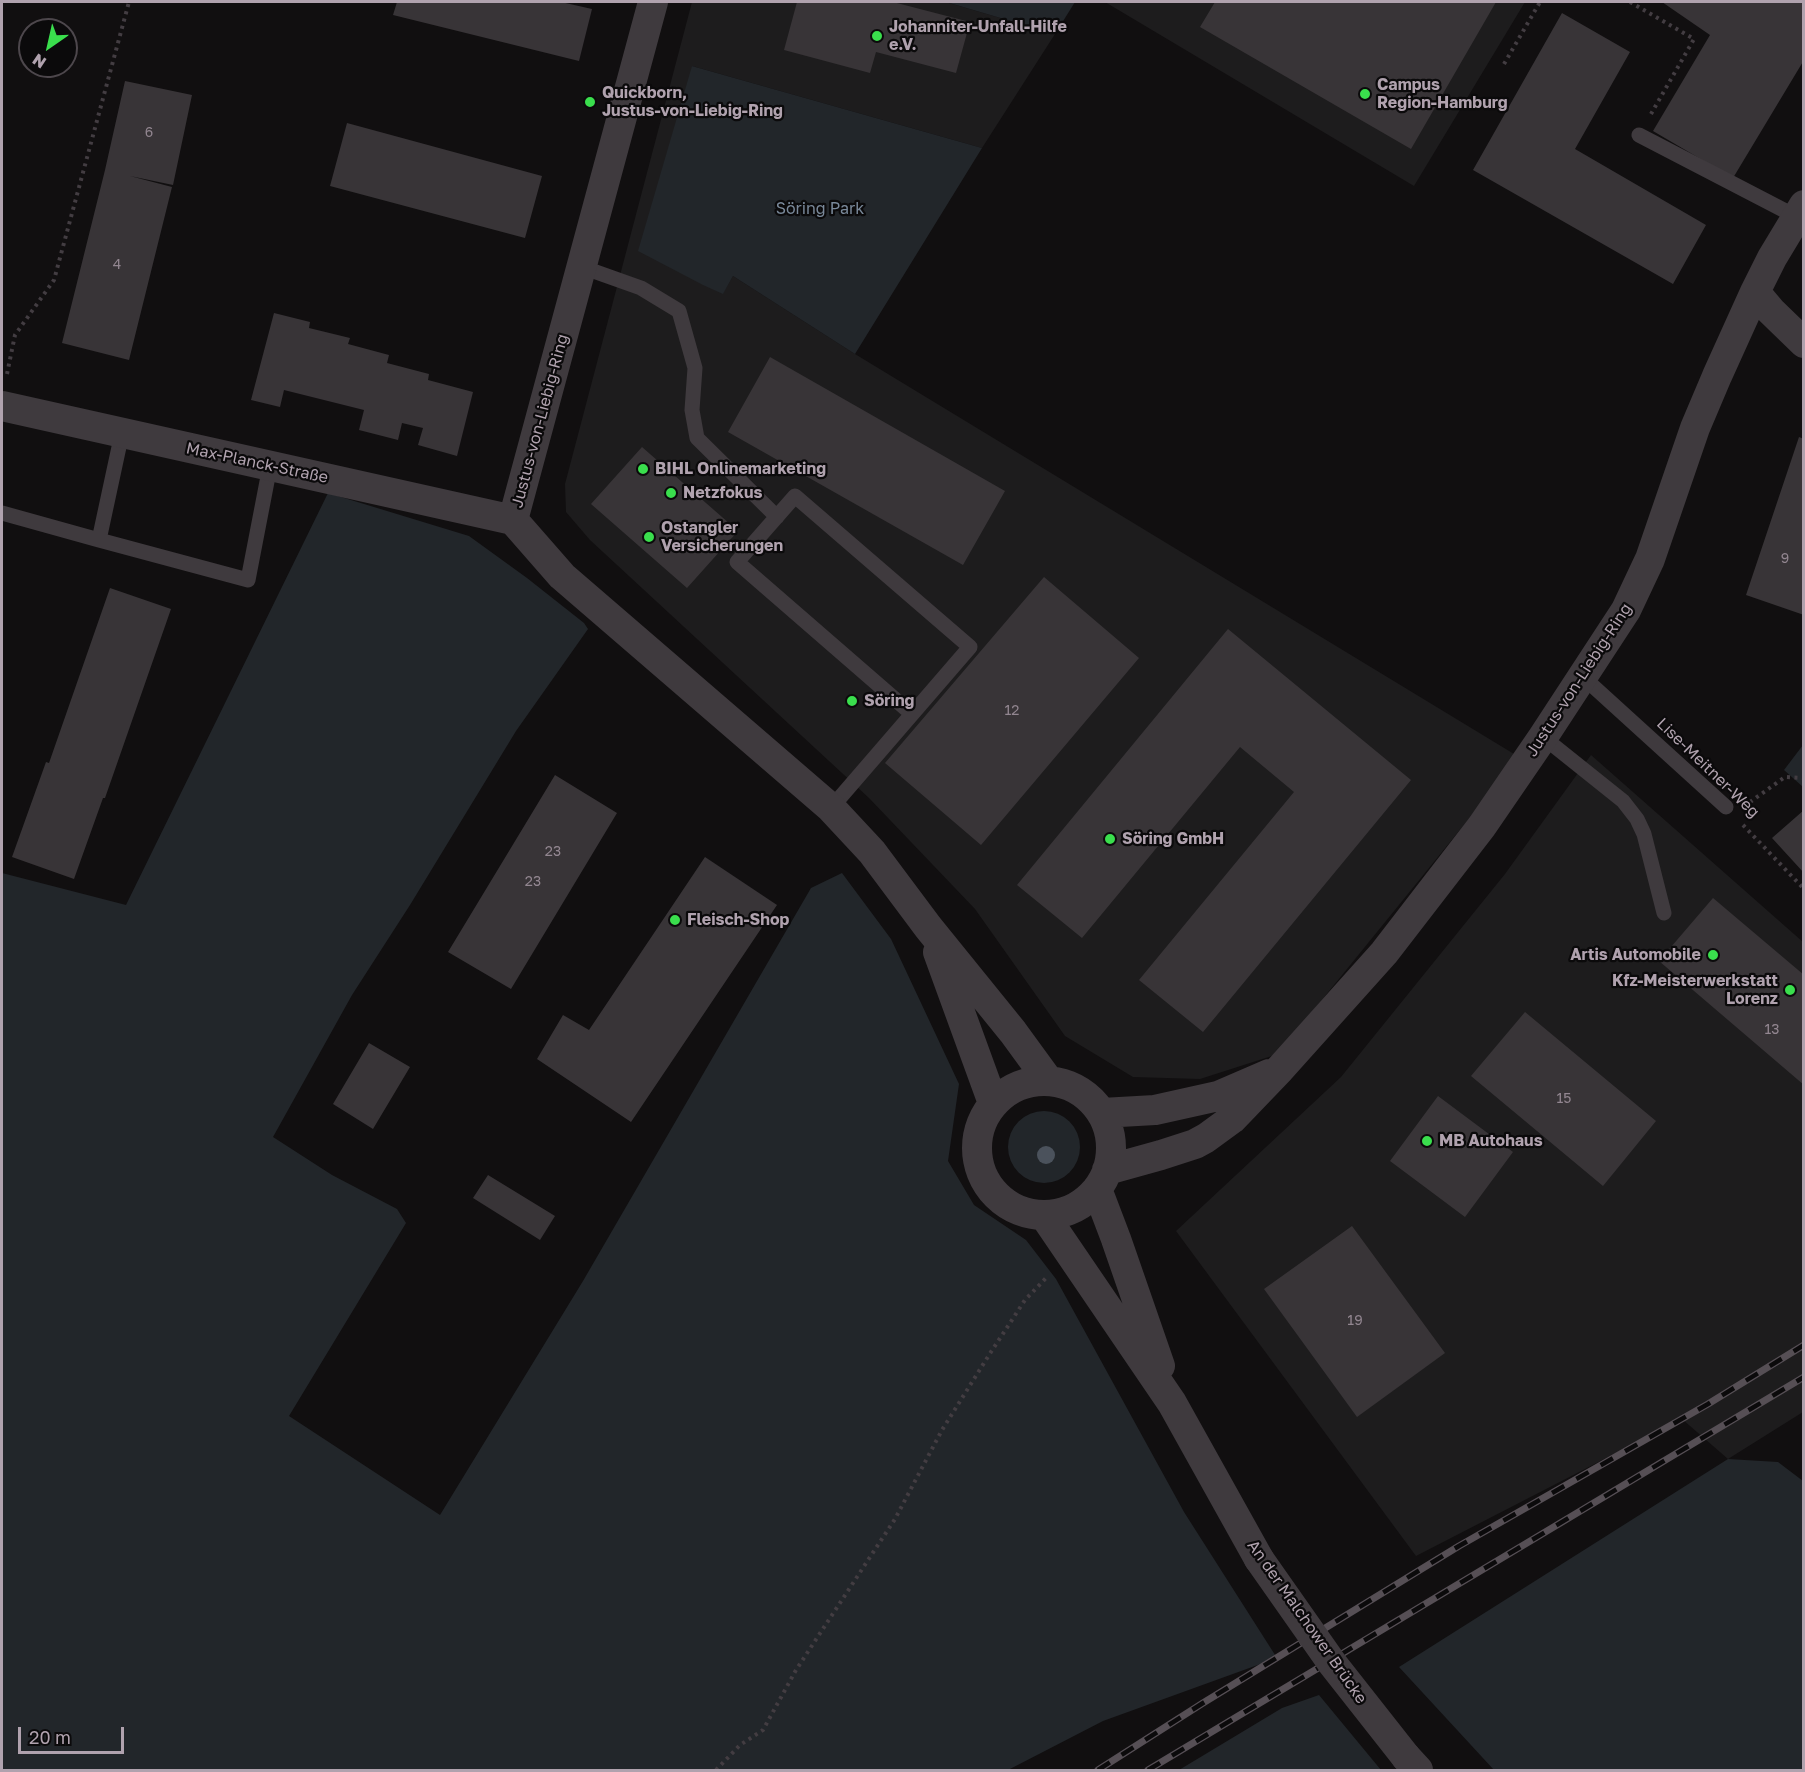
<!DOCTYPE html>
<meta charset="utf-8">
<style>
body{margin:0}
#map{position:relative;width:1805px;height:1772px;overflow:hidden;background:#110f10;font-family:"Golos Text",sans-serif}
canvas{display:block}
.frame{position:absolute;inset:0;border:3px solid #b0a2ae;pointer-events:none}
.north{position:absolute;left:18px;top:18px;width:60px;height:60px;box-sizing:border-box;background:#0b0a0b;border:2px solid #4d474c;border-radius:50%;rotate:214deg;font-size:16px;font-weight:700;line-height:24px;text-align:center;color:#b0a2ae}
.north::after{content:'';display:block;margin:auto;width:21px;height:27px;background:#3ade4d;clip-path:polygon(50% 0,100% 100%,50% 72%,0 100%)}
.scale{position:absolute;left:18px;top:1727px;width:106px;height:27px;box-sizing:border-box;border:3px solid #b0a2ae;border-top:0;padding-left:8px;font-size:18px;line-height:21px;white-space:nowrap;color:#b0a2ae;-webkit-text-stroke:4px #0b0a0b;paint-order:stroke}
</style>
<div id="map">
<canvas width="1805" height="1772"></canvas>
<div class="frame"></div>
<div class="north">N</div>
<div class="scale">20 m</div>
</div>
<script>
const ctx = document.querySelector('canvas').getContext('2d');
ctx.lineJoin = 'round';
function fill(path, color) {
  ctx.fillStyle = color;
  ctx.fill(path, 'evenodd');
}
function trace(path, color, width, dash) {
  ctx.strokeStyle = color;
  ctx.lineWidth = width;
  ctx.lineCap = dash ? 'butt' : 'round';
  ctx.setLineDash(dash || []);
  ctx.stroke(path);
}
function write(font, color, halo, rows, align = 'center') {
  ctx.font = font + ' "Golos Text",sans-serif';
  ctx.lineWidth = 4.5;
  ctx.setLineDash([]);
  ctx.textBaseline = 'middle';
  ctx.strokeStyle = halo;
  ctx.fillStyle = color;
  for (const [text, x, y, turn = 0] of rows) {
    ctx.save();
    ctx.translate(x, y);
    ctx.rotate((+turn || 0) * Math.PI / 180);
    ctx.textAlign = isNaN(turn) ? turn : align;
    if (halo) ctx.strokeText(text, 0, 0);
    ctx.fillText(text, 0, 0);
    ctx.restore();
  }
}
const built = new Path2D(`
 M692 2H946L1055 34 982 148 692 66 723 293 733 276 855 354 1519 757 1278 1054 1200 1079 1133 1077 1065 1036 975 909 869 798 590 540 566 512 565 484Z
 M1105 2H1525L1414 186Z
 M1591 755 1803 942V1412L1728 1459 1682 1419 1416 1556 1176 1231 1341 1077 1505 874Z`);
const green = new Path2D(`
 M946 2H1075L1055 34Z
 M692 66 982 148 855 354 733 276 723 294 703 285 638 251Z
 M328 493 469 536 527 578 584 623 588 629 516 731 410 905 352 995 273 1137 332 1175 397 1209 406 1223 289 1416 440 1515 583 1281 811 888 842 873 891 939 959 1084 948 1161 974 1205 1026 1240 1056 1279 1184 1512 1277 1658 1103 1721 1008 1770H2V873L126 905Z
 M1803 745V787L1784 770Z
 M1008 1147a36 36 0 1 1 72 0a36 36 0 1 1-72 0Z
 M1728 1459 1778 1462 1803 1481V1770H1494L1399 1667Z
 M1319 1695 1381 1770H1179L1282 1708Z`);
const building = new Path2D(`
 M397 2H561L592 9 579 61 393 15Z
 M797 2H893L970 22 956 73 876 52 870 73 784 50Z
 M1215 2H1496L1411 149 1200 27Z
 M1662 2H1804V60L1733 178 1653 131 1710 35Z
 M1562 13 1630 52 1575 149 1706 225 1673 284 1473 170Z
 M125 81 192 95 173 185 130 176 172 187 129 360 62 343 105 170Z
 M347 123 542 176 525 238 330 186Z
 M274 313 310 322 309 328 350 338 348 344 389 355 387 363 429 374 428 380 473 392 457 456 418 445 423 428 402 423 398 440 359 430 364 410 284 390 280 407 251 400Z
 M770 357 1005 491 963 565 728 432Z
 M1799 437 1804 439V615L1746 595Z
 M642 447 738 531 687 588 591 504Z
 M1044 577 1139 658 981 845 885 763Z
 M110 588 171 609 105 798H103L74 879 12 857 46 762 49 763Z
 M1228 629 1411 780 1203 1032 1139 980 1294 792 1240 747 1082 938 1017 885Z
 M555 775 617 813 511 989 448 952Z
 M1804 810V873L1772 838Z
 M705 857 777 905 631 1122 537 1059 563 1015 589 1030Z
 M1713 898 1804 975V1085L1659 961Z
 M1525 1012 1656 1121 1603 1186 1471 1076Z
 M369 1043 410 1067 373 1129 333 1104Z
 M1438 1096 1513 1152 1465 1217 1390 1161Z
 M488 1175 555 1216 540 1240 473 1198Z
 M1352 1226 1445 1353 1357 1417 1264 1289Z`);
const path = new Path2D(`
 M1630 2 1694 39 1651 114
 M1504 64 1540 2
 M7 374 15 335 54 280 129 2
 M1750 802 1785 777 1804 778
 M1743 825 1804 889
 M716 1770 740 1745 763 1730 796 1670 895 1519 942 1430 989 1355 1025 1300 1048 1276`);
const lane = new Path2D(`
 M1639 135 1797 217
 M582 267 641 288 679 311 695 368 692 410 697 438 777 517
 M122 433 99 540 248 580 270 466
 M2 513 99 540
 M1583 677 1726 807
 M1543 737 1623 801 1637 819 1644 834 1664 913
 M831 808 970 647 795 496 737 562 912 714`);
const street = new Path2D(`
 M653 2 513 520 562 576 831 808 872 852 928 927 1013 1032 1048 1080
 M1755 292 1771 311 1804 343
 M2 406 513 520
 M938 952 993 1103
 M977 1148a67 67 0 1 1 134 0a67 67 0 1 1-134 0Z
 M1102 1113 1155 1110 1218 1096 1269 1074
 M1107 1170 1161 1155 1195 1144 1206 1138 1232 1119 1280 1069 1384 953 1482 826 1543 737 1626 610 1650 559 1695 428 1717 376 1755 292 1772 258 1804 205
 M1097 1189 1116 1239 1160 1366
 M1044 1215 1172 1403 1259 1559
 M1406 1757 1418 1770`);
const rail = new Path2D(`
 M1098 1770 1203 1703 1459 1546 1708 1404 1804 1345
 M1148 1770 1804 1377`);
const streetBridge = new Path2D(`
 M1259 1559 1332 1663 1406 1757`);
const trees = [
 [1046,1155]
];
const markers = [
 [877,36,6,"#3ade4d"],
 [1365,94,6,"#3ade4d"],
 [590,102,6,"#3ade4d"],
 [643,469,6,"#3ade4d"],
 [671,493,6,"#3ade4d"],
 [649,537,6,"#3ade4d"],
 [852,701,6,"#3ade4d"],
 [1110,839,6,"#3ade4d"],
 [675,920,6,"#3ade4d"],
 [1713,955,6,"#3ade4d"],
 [1790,990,6,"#3ade4d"],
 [1427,1141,6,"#3ade4d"]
];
const numberNames = [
 ["6",149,133],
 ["4",117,265],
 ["9",1785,559],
 ["12",1012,711],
 ["23",553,852],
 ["23",533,882],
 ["13",1772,1030],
 ["15",1564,1099],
 ["19",1355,1321]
];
const poiNames = [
 ["Johanniter-Unfall-Hilfe",889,27],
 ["e.V.",889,45],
 ["Campus",1377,85],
 ["Region-Hamburg",1377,103],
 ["Quickborn,",602,93],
 ["Justus-von-Liebig-Ring",602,111],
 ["BIHL Onlinemarketing",655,469],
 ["Netzfokus",683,493],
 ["Ostangler",661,528],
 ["Versicherungen",661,546],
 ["Söring",864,701],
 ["Söring GmbH",1122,839],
 ["Fleisch-Shop",687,920],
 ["Artis Automobile",1701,955,"right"],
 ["Kfz-Meisterwerkstatt",1778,981,"right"],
 ["Lorenz",1778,999,"right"],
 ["MB Autohaus",1439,1141]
];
const parkNames = [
 ["Söring Park",820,209]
];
const streetNames = [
 ["Justus-von-Liebig-Ring",540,421,-75],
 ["Max-Planck-Straße",257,463,12],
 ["Justus-von-Liebig-Ring",1579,680,-57],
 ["Lise-Meitner-Weg",1708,768,44],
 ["An der Malchower Brücke",1307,1622,55]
];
fill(built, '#1d1c1d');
fill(green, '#22262a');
fill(building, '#383437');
trace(path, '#433d42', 4, [3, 4.5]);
trace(lane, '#3f3a3e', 15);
trace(street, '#3f3a3e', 30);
trace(rail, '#564f55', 7);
trace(rail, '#0b0a0b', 4.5, [14]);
trace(streetBridge, '#3f3a3e', 30);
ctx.fillStyle = '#4b525c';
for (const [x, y] of trees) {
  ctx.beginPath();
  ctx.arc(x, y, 9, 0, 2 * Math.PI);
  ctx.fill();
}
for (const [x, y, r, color] of markers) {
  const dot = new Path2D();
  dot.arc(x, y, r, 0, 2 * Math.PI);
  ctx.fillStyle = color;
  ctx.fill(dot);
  trace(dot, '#0b0a0b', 2);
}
write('14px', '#928690', null, numberNames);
write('bold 16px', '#b0a2ae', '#0b0a0b', poiNames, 'left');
write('16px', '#7a899a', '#0b0a0b', parkNames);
write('16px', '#b0a2ae', '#0b0a0b', streetNames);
</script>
